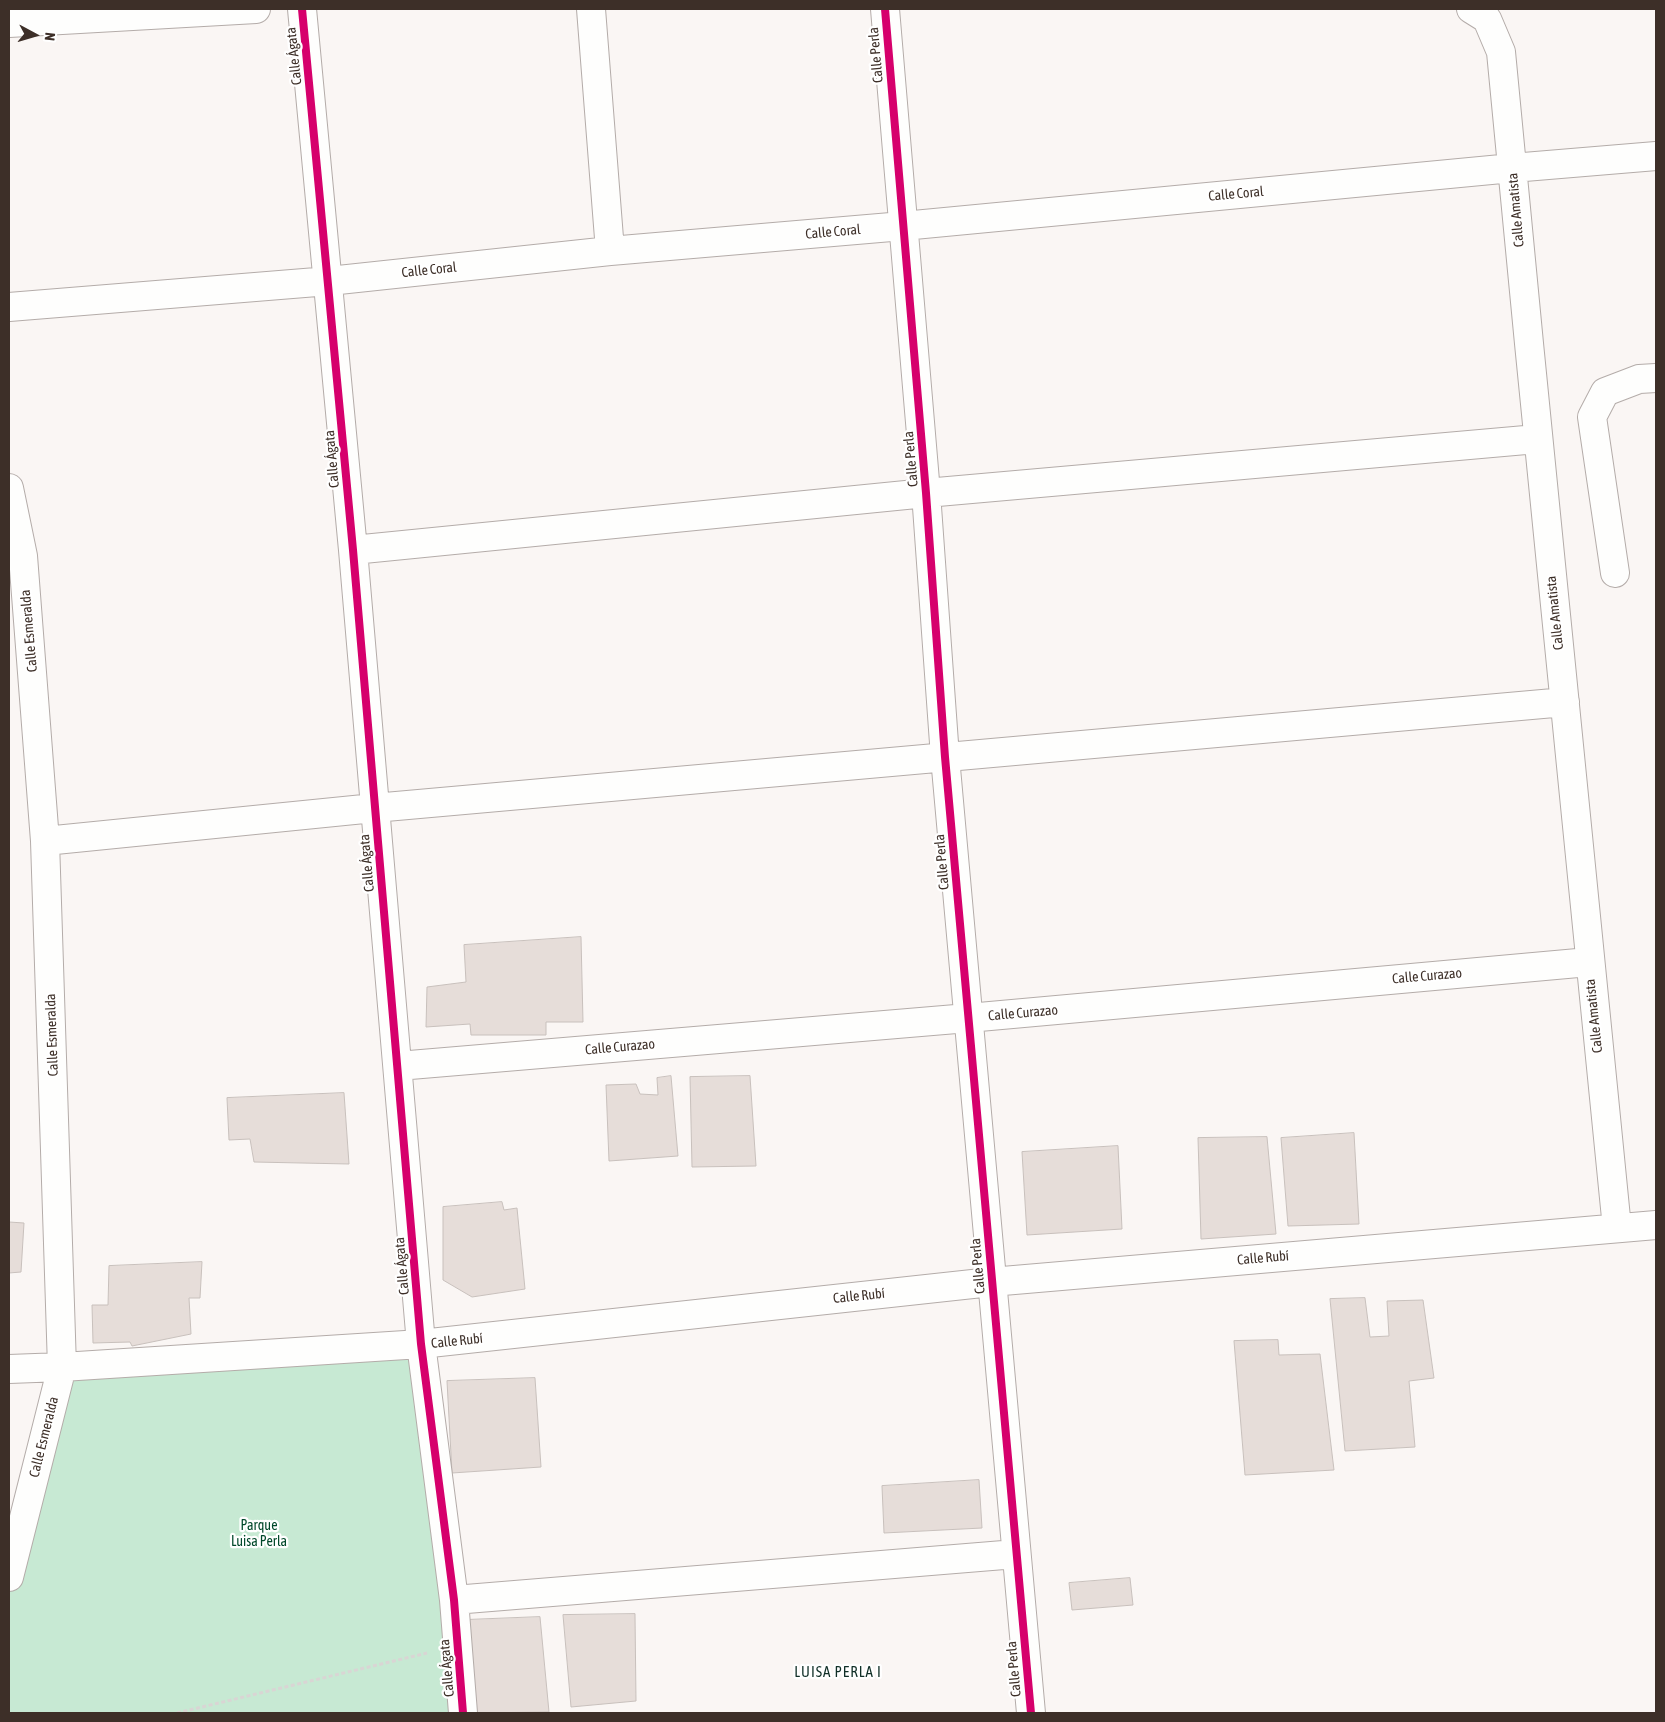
<!DOCTYPE html>
<meta charset="utf-8">
<style>
body{margin:0}
#map{position:relative;width:1665px;height:1722px;overflow:hidden;background:#faf6f4;font-family:"Asap Condensed",sans-serif}
canvas{display:block}
.frame{position:absolute;inset:0;border:10px solid #3d2f28;pointer-events:none}
.north{position:absolute;left:10px;top:10px;width:50px;height:50px;-webkit-text-stroke:4px #fff;paint-order:stroke;rotate:96deg;font-size:14px;font-weight:700;line-height:20px;text-align:center;color:#3d2f28}
.north::after{content:'';display:block;margin:auto;width:18px;height:22px;background:#3d2f28;clip-path:polygon(50% 0,100% 100%,50% 72%,0 100%)}
</style>
<div id="map">
<canvas width="1665" height="1722"></canvas>
<div class="frame"></div>
<div class="north">N</div>
</div>
<script>
const ctx = document.querySelector('canvas').getContext('2d');
ctx.lineJoin = 'round';
function fill(path, color) {
  ctx.fillStyle = color;
  ctx.fill(path, 'evenodd');
}
function trace(path, color, width, dash) {
  ctx.strokeStyle = color;
  ctx.lineWidth = width;
  ctx.lineCap = dash ? 'butt' : 'round';
  ctx.setLineDash(dash || []);
  ctx.stroke(path);
}
function write(font, color, halo, rows, align = 'center') {
  ctx.font = font + ' "Asap Condensed",sans-serif';
  ctx.lineWidth = 4.5;
  ctx.setLineDash([]);
  ctx.textBaseline = 'middle';
  ctx.strokeStyle = halo;
  ctx.fillStyle = color;
  for (const [text, x, y, turn = 0] of rows) {
    ctx.save();
    ctx.translate(x, y);
    ctx.rotate((+turn || 0) * Math.PI / 180);
    ctx.textAlign = isNaN(turn) ? turn : align;
    if (halo) ctx.strokeText(text, 0, 0);
    ctx.fillText(text, 0, 0);
    ctx.restore();
  }
}
const green = new Path2D(`
 M421 1344 457 1713H9V1577L62 1367Z`);
const building = new Path2D(`
 M581 937 583 1022H546V1035H471L470 1024 426 1027 427 987 466 982 464 945Z
 M671 1076 678 1156 609 1161 606 1085 636 1084 640 1094 658 1095 657 1078Z
 M750 1076 756 1166 692 1167 690 1077Z
 M344 1093 349 1164 254 1162 250 1139 229 1140 227 1098Z
 M1354 1133 1359 1224 1288 1226 1281 1138Z
 M1267 1137 1276 1234 1201 1239 1198 1138Z
 M1118 1146 1122 1229 1027 1235 1022 1152Z
 M502 1202 504 1210 517 1208 525 1289 472 1297 443 1280V1207Z
 M9 1222 24 1223 21 1272 9 1273Z
 M202 1262 200 1298H189L191 1334 132 1346 130 1342 93 1343 92 1305H108L109 1266Z
 M1365 1298 1370 1337 1389 1336 1387 1301 1423 1300 1434 1378 1409 1381 1415 1447 1345 1451 1330 1299Z
 M1278 1340 1279 1355 1320 1354 1334 1470 1245 1475 1234 1341Z
 M535 1378 541 1467 452 1473 447 1381Z
 M979 1480 982 1528 884 1533 882 1486Z
 M1130 1578 1133 1605 1072 1610 1069 1583Z
 M635 1614 636 1701 571 1707 563 1615Z
 M540 1617 549 1712 475 1713 465 1620Z`);
const path = new Path2D(`
 M177 1713 427 1653`);
const minor = new Path2D(`
 M302 9 353 550 421 1344 454 1600 463 1713
 M591 9 610 251
 M885 9 926 493 945 757 1031 1713
 M1471 9 1487 19 1501 52C1539 444 1575 836 1617 1228
 M9 23 256 9
 M9 307 329 281 610 251 903 226 1512 168 1656 156
 M9 488 23 556 45 841 62 1367 9 1577
 M353 550 926 493 1537 439
 M1615 573 1592 417 1605 392 1639 379 1656 378
 M45 841 374 808 1565 702
 M398 1066 968 1018 1589 962
 M9 1369 62 1367 421 1344 991 1282 1656 1225
 M454 1600 1016 1554`);
const cycleway = new Path2D(`
 M302 9 353 550 421 1344 454 1600 463 1713
 M885 9 926 493 945 757 1031 1713`);
const streetNames = [
 ["Calle Perla",876,55,-95],
 ["Calle Ágata",294,56,-96],
 ["Calle Coral",1236,194,-5],
 ["Calle Amatista",1516,210,-95],
 ["Calle Coral",833,232,-5],
 ["Calle Coral",429,270,-6],
 ["Calle Ágata",332,459,-95],
 ["Calle Perla",911,459,-95],
 ["Calle Amatista",1555,613,-96],
 ["Calle Esmeralda",29,631,-95],
 ["Calle Perla",942,862,-95],
 ["Calle Ágata",367,863,-95],
 ["Calle Curazao",1427,976,-5],
 ["Calle Curazao",1023,1013,-5],
 ["Calle Amatista",1594,1016,-96],
 ["Calle Esmeralda",52,1035,-92],
 ["Calle Curazao",620,1047,-5],
 ["Calle Rubí",1263,1258,-5],
 ["Calle Ágata",402,1266,-95],
 ["Calle Perla",978,1266,-95],
 ["Calle Rubí",859,1296,-6],
 ["Calle Rubí",457,1341,-6],
 ["Calle Esmeralda",44,1437,-76],
 ["Calle Ágata",447,1668,-95],
 ["Calle Perla",1014,1669,-95]
];
const parkNames = [
 ["Parque",259,1526],
 ["Luisa Perla",259,1542]
];
const neighbourhoodNames = [
 ["LUISA PERLA I",838,1672]
];
fill(green, '#c7e9d3');
fill(building, '#e6ddd9');
trace(building, '#c8c0bc', 1);
trace(minor, '#b4aca9', 30);
trace(path, '#d9d5d4', 3, [4, 2.5]);
trace(minor, '#fefefd', 28);
trace(cycleway, '#d6006c', 8);
write('14px', '#3d2f28', '#fff', streetNames);
write('14px', '#00482a', '#fff', parkNames);
ctx.letterSpacing = '1px';
write('15px', '#102f27', '#fff', neighbourhoodNames);
ctx.letterSpacing = '0px';
</script>
